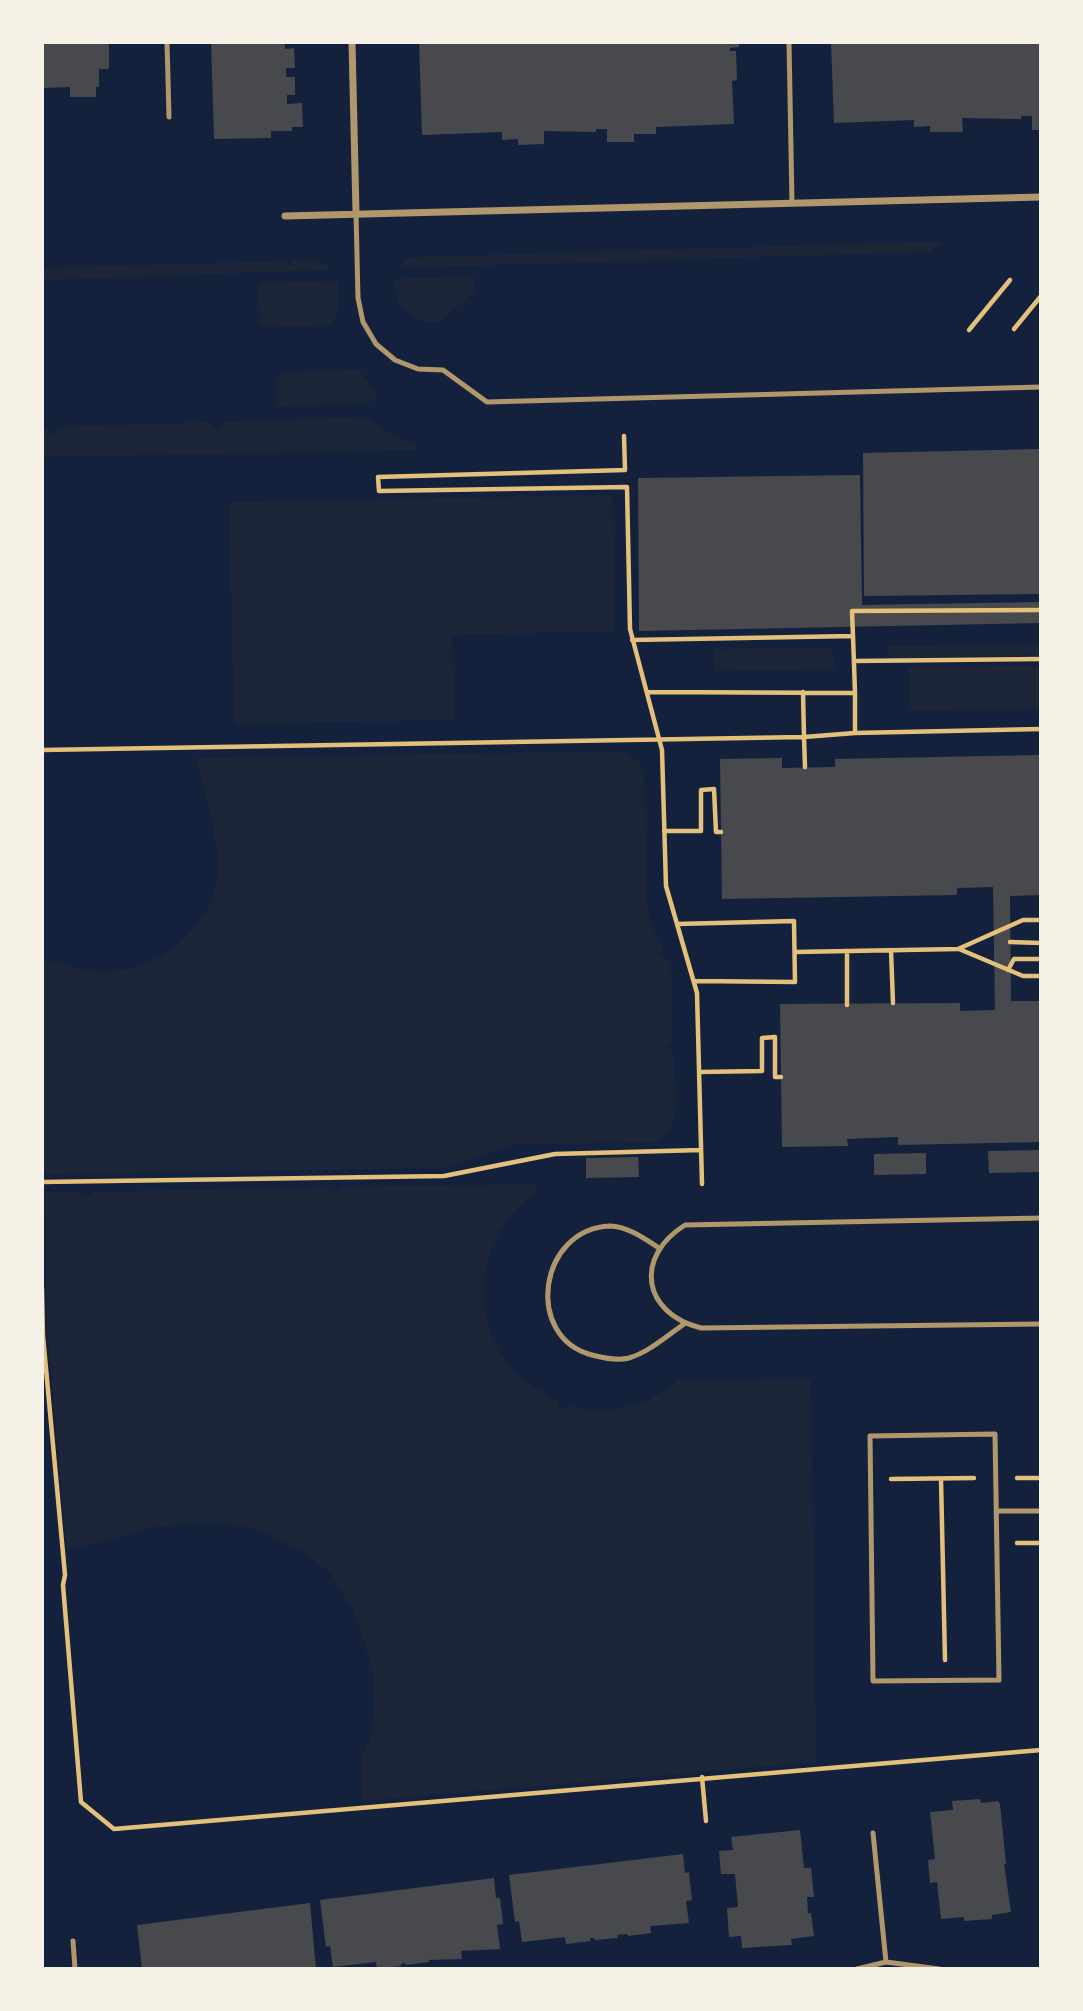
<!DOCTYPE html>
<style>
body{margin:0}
#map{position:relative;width:1083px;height:2011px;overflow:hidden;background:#14213d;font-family:"Space Grotesk",sans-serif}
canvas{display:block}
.frame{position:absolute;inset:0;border:44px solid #f6f1e7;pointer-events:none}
</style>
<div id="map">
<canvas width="1083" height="2011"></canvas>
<div class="frame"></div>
</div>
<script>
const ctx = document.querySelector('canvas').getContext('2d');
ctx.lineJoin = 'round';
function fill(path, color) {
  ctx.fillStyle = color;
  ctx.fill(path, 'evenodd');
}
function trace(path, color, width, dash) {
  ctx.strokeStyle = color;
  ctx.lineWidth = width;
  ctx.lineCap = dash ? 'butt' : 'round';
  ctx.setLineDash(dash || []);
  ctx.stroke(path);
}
const green = new Path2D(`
 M945 241 930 252 399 268 408 259 418 257Z
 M315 260 323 263 331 270 42 280V268L286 261V265H291V261Z
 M474 276V291L441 322C411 325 395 307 394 279Z
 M338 281 339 313 329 325 266 327 260 325 258 283Z
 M359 370 378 395 369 403 277 406 276 380 282 372Z
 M367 417 389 433 417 445V450L42 457V428H47L50 434H54L59 427 211 422 216 430H221L225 422Z
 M612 495 615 631 452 635 454 720 234 724 229 502Z
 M1040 644V655L888 658 887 646Z
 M832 647 834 669 715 671 714 649Z
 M1041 666V709L909 710V667Z
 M622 751 639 762 644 773 646 896 650 922 663 948 658 955 667 959 672 974 673 1039 667 1046 673 1053C674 1079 686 1136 653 1142L514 1145 443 1168 42 1174V960C63 961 83 973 105 972 160 971 221 922 218 863 216 829 204 792 196 758Z
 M537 1184 536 1192C481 1228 466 1310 507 1362 521 1380 538 1391 558 1401L560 1408 565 1409 570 1406 585 1409H619L649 1400 679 1380 811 1379 816 1762 362 1801 361 1759 371 1737 375 1702 373 1676 364 1640 352 1609 330 1573 303 1552 259 1530 224 1523H188L156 1527 67 1550 47 1329 45 1192H78L83 1197H88L92 1192 327 1187 333 1193H336L340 1187Z`);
const building = new Path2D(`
 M42 42H109V69H99V87H96V97H70V87L42 88Z
 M211 42H285V49L294 48 295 68H286V77H295V95H287V104L302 103 303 127H292V131H271V138L214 139Z
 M419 42H739V47L730 48V51H736L737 80 732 81 734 124 656 127V134H634V142H607V129H596V132L544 131V144L518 145V139L502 140V132L422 135Z
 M831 42H1041V130H1032V116H1021V119L962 118 963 132H930V126L914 127V120L834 123Z
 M1041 449V594L864 596 863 453Z
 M860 475 862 605 1041 602V623L639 631 638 478Z
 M1041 755V895L1010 896 1011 1001H1041V1142L898 1145V1137L847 1139 848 1146 782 1147 780 1004 960 1003V1011L995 1010 993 887 957 888V895L722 899 720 759 782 758V768L835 767V759Z
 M1041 1150V1172L989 1173 988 1151Z
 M926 1153V1174L874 1175V1154Z
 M638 1157 639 1177 586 1178V1158Z
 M980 1799 981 1803 998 1801 1000 1804 1006 1864H1004L1011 1912 992 1915V1919L964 1921V1917L941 1919 937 1882 930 1883 928 1860 935 1859 930 1812 953 1810 952 1801Z
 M800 1830 804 1868H811L814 1897H807L808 1913H811L814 1936 791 1939 792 1945 742 1948 741 1936 729 1937 727 1908 738 1907 735 1874H721L719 1851 733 1850 731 1837Z
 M683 1854 685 1873 689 1872 692 1900 686 1901 689 1923 650 1926 651 1933 628 1936 627 1934 617 1935 618 1938 595 1940 594 1938H590V1941L566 1944 565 1937 522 1942 519 1921 515 1922 509 1875Z
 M494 1878 496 1898H500L503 1924 497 1925 500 1949 461 1951 462 1959 429 1960V1962L406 1965 405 1963 401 1964V1966L377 1969 376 1962 333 1967 330 1946 326 1947 320 1900Z
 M310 1903 316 1969H142L137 1925Z`);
const path = new Path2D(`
 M1014 329 1041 296
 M969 330 1010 280
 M624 436 625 470 378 477 379 491 627 487 630 629 662 750 666 886 697 993 702 1184
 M853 636 852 611 1041 610
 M632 640 853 636 855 693
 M854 661 1041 659
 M647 692 855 693V733L1041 729
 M803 692 804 737 855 733
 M42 750 804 737 805 767
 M664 831H701V790L714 789 716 832H721
 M677 924 794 921 795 982 694 981
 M1010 942 1041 943
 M959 949 1023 976H1041
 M891 950 893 1003
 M847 951V1005
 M795 952 958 949 1023 920H1041
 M1008 970 1014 959H1041
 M699 1072 762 1071V1038L775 1037V1077H781
 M42 1182 444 1176 555 1154 701 1150
 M42 1289 43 1336 65 1575 63 1585 81 1802 114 1829 1041 1750
 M1017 1478H1041
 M891 1479 974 1478
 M941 1479 945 1660
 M1017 1543H1041
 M702 1777 706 1821`);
const service = new Path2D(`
 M167 42 169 117
 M789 42 792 203
 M356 213 358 298 363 322 376 344 395 360 418 369 443 370 487 402 1041 387
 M1041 1218 685 1225C634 1257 642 1313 701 1328L1041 1324
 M659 1248C645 1239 627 1226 610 1226 538 1229 524 1338 592 1355 603 1358 617 1361 629 1358 649 1352 667 1336 684 1324
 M995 1434 999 1680 873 1681 870 1436Z
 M997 1511H1041
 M873 1833 886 1962
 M73 1941 75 1969
 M857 1969 886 1962 939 1969`);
const minor = new Path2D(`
 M352 42 356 213
 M285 216 1041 197`);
fill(green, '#1d2539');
fill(building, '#48494c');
trace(path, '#e5c07b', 4.5);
trace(service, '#b1986c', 5);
trace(minor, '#b1986c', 7);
</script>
